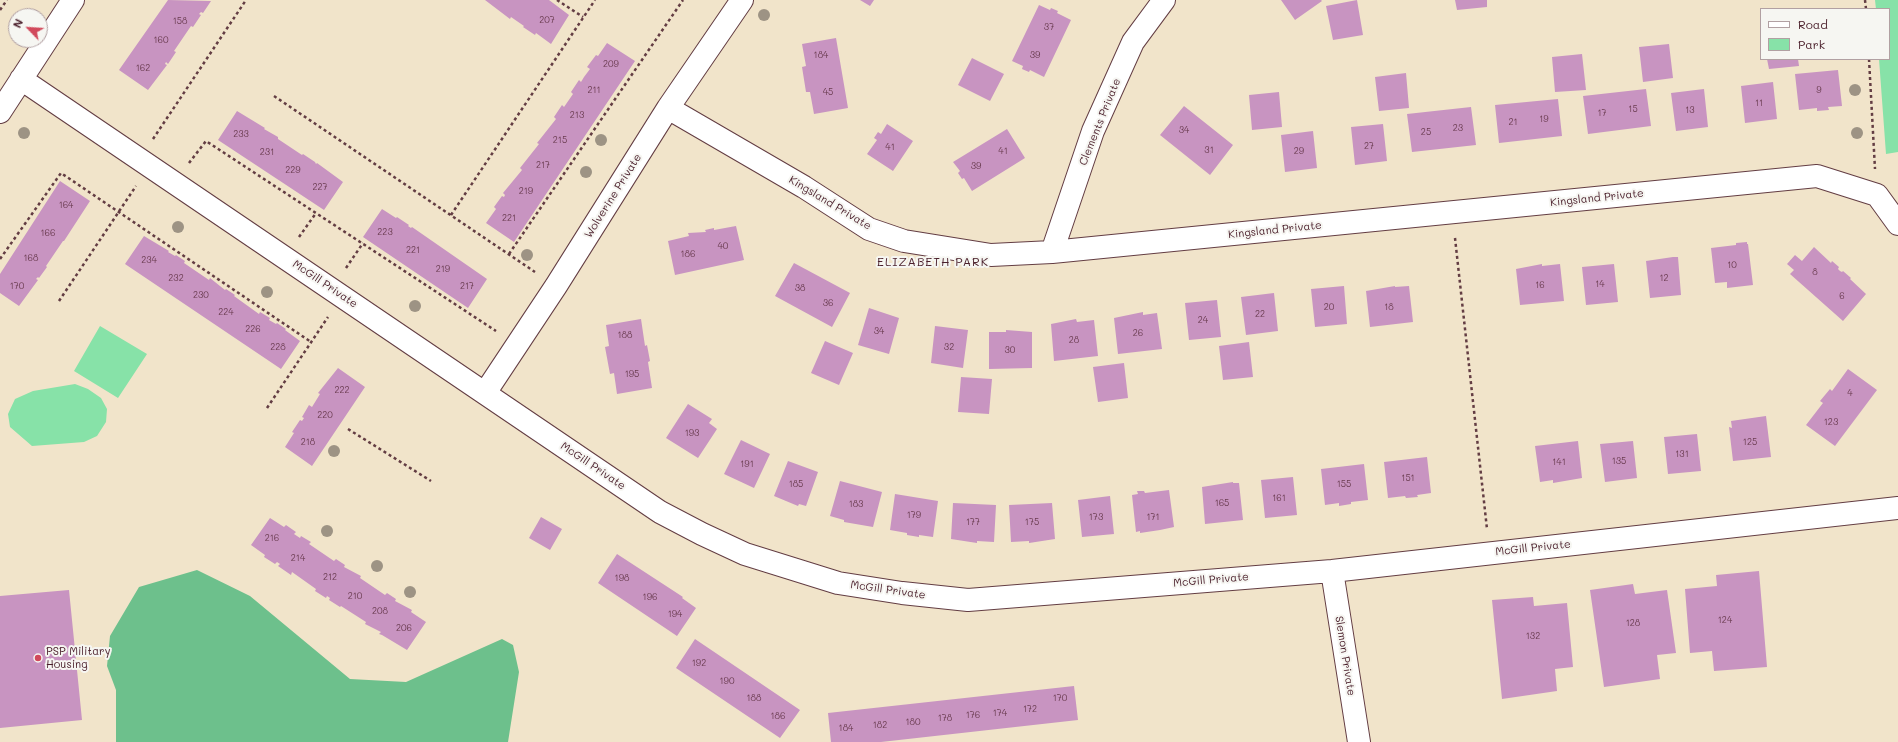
<!DOCTYPE html>
<style>
body{margin:0}
#map{position:relative;width:1898px;height:742px;overflow:hidden;background:#f1e4ca;font-family:Mali,sans-serif}
canvas{display:block}
.legend{position:absolute;left:1760px;top:8px;width:130px;height:52px;box-sizing:border-box;background:#f6f6f2;border:1px solid #b1a0a2;margin:0;padding:5px 7px;list-style:none;font-size:12px;color:#4a1f2b}
.legend li{display:flex;align-items:center;gap:8px;height:20px}
.legend b{width:20px;border:1px solid #b1a0a2}
.north{position:absolute;left:8px;top:8px;width:40px;height:40px;box-sizing:border-box;background:#f6f6f2;border:1px solid #b1a0a2;border-radius:50%;rotate:295deg;font-size:11px;font-weight:700;line-height:16px;text-align:center;color:#4a1f2b}
.north::after{content:'';display:block;margin:auto;width:14px;height:18px;background:#d1495b;clip-path:polygon(50% 0,100% 100%,50% 72%,0 100%)}
</style>
<div id="map">
<canvas width="1898" height="742"></canvas>
<ul class="legend">
<li><b style="height:5px;background:#fff"></b>Road</li>
<li><b style="height:11px;background:#87e2a8"></b>Park</li>
</ul>
<div class="north">N</div>
</div>
<script>
const ctx = document.querySelector('canvas').getContext('2d');
ctx.lineJoin = 'round';
function fill(path, color) {
  ctx.fillStyle = color;
  ctx.fill(path, 'evenodd');
}
function trace(path, color, width, dash) {
  ctx.strokeStyle = color;
  ctx.lineWidth = width;
  ctx.lineCap = dash ? 'butt' : 'round';
  ctx.setLineDash(dash || []);
  ctx.stroke(path);
}
function write(font, color, halo, rows, align = 'center') {
  ctx.font = font + ' Mali,sans-serif';
  ctx.lineWidth = 4;
  ctx.setLineDash([]);
  ctx.textBaseline = 'middle';
  ctx.strokeStyle = halo;
  ctx.fillStyle = color;
  for (const [text, x, y, turn = 0] of rows) {
    ctx.save();
    ctx.translate(x, y);
    ctx.rotate((+turn || 0) * Math.PI / 180);
    ctx.textAlign = isNaN(turn) ? turn : align;
    if (halo) ctx.strokeText(text, 0, 0);
    ctx.fillText(text, 0, 0);
    ctx.restore();
  }
}
const green = new Path2D(`
 M1875 0H1898V152L1886 154 1879 59H1889V9H1876Z
 M100 326 147 354 118 398 74 371Z
 M75 384 88 389 101 398 107 409 106 422 97 436 84 442 32 446 10 427 8 414 15 399 33 391Z`);
const forest = new Path2D(`
 M197 570 250 596 350 679 406 682 502 639 513 645 519 672 508 742H116V690L107 666 110 636 139 587Z`);
const building = new Path2D(`
 M168 0 211 1 203 13 201 12 199 14 201 15 193 27 191 26 174 51 176 52 168 64 166 62 165 64 167 65 148 90 119 70Z
 M485 0H549L569 15 551 44 536 33 535 35 523 27 524 26 511 17 510 19Z
 M860 0H874L870 6Z
 M1281 0H1321L1322 1 1295 20Z
 M1357 0 1363 35 1333 40 1326 6Z
 M1455 0H1487V7L1457 10Z
 M1039 5 1050 10 1051 8 1058 11 1057 13 1071 20 1044 77 1030 70 1029 72 1022 69 1023 66 1012 61Z
 M836 38 848 108 814 114 810 92H806L802 67 806 66 802 44Z
 M607 43 635 61 514 242 486 223 496 209 494 207 502 196 504 197 505 195 503 193 522 170 520 168 539 144 537 143 556 119 554 117 562 105 564 107 573 94 571 92 579 80 581 82 584 77 590 69 587 67 596 55 598 56Z
 M1669 44 1673 78 1643 82 1639 47Z
 M1582 54 1586 90 1555 92 1552 57Z
 M972 58 1004 74 990 101 958 85Z
 M1767 59H1798L1799 66 1769 69Z
 M1838 70 1842 106 1828 107 1829 110 1817 111V108L1799 110 1795 74Z
 M1406 73 1409 108 1379 111 1375 77Z
 M1773 82 1777 119 1745 123 1741 86Z
 M1646 89 1651 126 1588 134 1583 96Z
 M1704 89 1708 127 1676 131 1671 93Z
 M1279 92 1282 127 1252 130 1249 95Z
 M1558 99 1562 136 1499 143 1495 105Z
 M1184 106 1233 145 1210 175 1160 135Z
 M1471 107 1476 145 1412 152 1407 114Z
 M237 111 265 128 264 129 278 137V139L302 155 303 154 315 162 316 164 317 163 343 182 324 210 218 140Z
 M887 124 913 141 893 171 867 154 877 140 874 138 878 132 881 134Z
 M1383 124 1387 161 1355 165 1351 127Z
 M1007 129 1025 158 972 191 964 178 962 179 958 173 960 171 953 162Z
 M1313 131 1317 168 1285 172 1281 135Z
 M60 181 90 201 64 241H63L46 266 47 267 39 278 38 277 36 279 38 280 19 306 0 293V274Z
 M382 209 396 218 397 217 409 225 408 226 411 228 412 227 487 279 468 308 363 237Z
 M736 226 744 260 675 275 668 241 689 236 688 233 706 232 705 230 714 228V230Z
 M144 236 169 251 168 252 175 256 176 255 185 261 184 263 209 280 210 278 225 290 226 289 235 295 234 296 259 314 260 312 270 318 269 320 276 324 277 323 286 329 285 330 300 341 281 369 125 264Z
 M1747 242V244H1748L1753 285 1727 288V282L1715 283 1711 248 1736 245V243Z
 M1814 247 1831 263 1832 261 1839 267 1838 269 1840 271 1842 272 1843 271 1851 278 1850 279 1866 294 1843 321 1790 274 1794 270 1787 264 1795 255 1802 261Z
 M1673 257H1678L1681 295 1650 298 1646 261Z
 M794 263 850 293 832 327 775 296Z
 M1542 264V266L1560 264 1564 301 1520 305 1516 269Z
 M1614 264 1618 302 1586 305 1582 267Z
 M1344 286 1347 324 1315 327 1311 289Z
 M1395 286V287L1409 286 1413 322 1370 327 1366 291Z
 M1274 293 1278 331 1246 335 1241 297Z
 M1217 300 1221 337 1189 340 1185 303Z
 M869 308 899 318 889 354 858 345Z
 M1143 312V315L1157 313 1162 349 1118 354 1114 318Z
 M641 319 645 346 647 345 650 361 648 362 652 388 617 394 614 373 610 374 605 347 609 346 606 325Z
 M1076 319 1077 322 1094 320 1098 356 1054 361 1051 324Z
 M935 326 968 330 963 368 931 363Z
 M1006 330 1032 332V368L989 369V332H1006Z
 M825 341 853 353 839 385 811 373Z
 M1249 342 1253 377 1223 380 1219 346Z
 M1124 363 1128 398 1098 402 1093 367Z
 M338 368 365 387 312 466 285 447 294 433 292 432 300 420 302 421 304 418 302 417 309 405 312 407 320 394 318 393Z
 M1848 369 1877 390 1835 446 1806 425 1823 403 1820 401 1830 389 1832 391Z
 M961 377 992 379 989 414 958 412Z
 M688 404 712 419 709 423 717 429 698 458 666 438Z
 M1766 416 1771 457 1733 461 1729 427 1732 428 1731 421Z
 M1697 434 1701 471 1668 474 1664 437Z
 M741 440 770 454 754 488 724 474Z
 M1578 441 1582 478 1553 483V480L1540 482 1535 446Z
 M1633 441 1637 478 1605 482 1600 444Z
 M1427 457 1431 493 1417 495 1418 497 1406 498 1405 496 1388 498 1384 462Z
 M788 461 818 472 806 506 799 504 798 506 774 496Z
 M1364 464 1368 500 1351 502V504L1339 506V503L1325 505 1321 469Z
 M1293 477 1297 515 1265 518 1261 480Z
 M840 481 882 492 873 527 844 522V520L830 516Z
 M1233 482V483H1239L1243 520 1205 524 1202 487Z
 M1169 490 1174 527 1160 530 1140 533V531L1136 532 1132 495 1138 494 1137 491H1144L1145 493Z
 M895 494 938 501 933 537 919 535V537L907 535V533L890 530Z
 M1110 496 1114 534 1082 537 1078 500Z
 M953 503 996 505 994 542 977 541V543L951 539Z
 M1052 503 1055 539 1029 543V541L1011 542 1009 505Z
 M541 517 562 529 550 550 529 538Z
 M270 518 284 527 286 525 296 532 294 534 300 538 301 536 311 542 309 544 334 561 336 559 345 565 344 567 361 576 360 578 385 595 387 593 396 599 395 601 412 610 411 612 426 622 407 650 382 635 379 634 381 632 365 624 366 622 341 606 340 607 329 600 330 598 327 596 326 598 315 591 316 589 292 572 291 575 278 566 280 564 277 562 275 564 264 557 265 555 251 545Z
 M617 554 683 597 682 598 696 608 677 636 598 583Z
 M1759 571 1767 667 1714 671 1712 651 1690 653 1685 589 1717 586 1716 575Z
 M1633 584 1635 594 1667 590 1676 653 1657 655 1660 679 1604 687 1590 590Z
 M69 590 82 720 0 728V596Z
 M1533 597 1534 606 1567 603 1573 667 1555 669 1557 691 1502 699 1492 600Z
 M695 639 800 710 780 738 676 668Z
 M1074 686 1078 720 881 742H831L828 713Z`);
const path = new Path2D(`
 M557 0 583 17
 M1865 0 1866 9
 M0 10 7 0
 M1869 59 1875 169
 M274 96 535 272
 M153 139 246 0
 M189 163 206 141 496 331
 M451 215 595 0
 M299 237 316 213
 M1455 238 1487 529
 M509 254 683 0
 M0 259 61 173 311 342
 M346 268 363 243
 M59 301 136 186
 M267 408 328 317
 M348 429 431 481`);
const minor = new Path2D(`
 M21 79 660 512 702 534 745 554 838 583 902 593 968 600 1332 571 1898 508
 M668 108 804 187 869 229 904 241 991 255 1052 252 1817 176 1877 195 1898 224
 M0 112 73 0
 M1052 252 1093 131 1133 42 1164 0
 M485 393 556 286 668 108 742 0
 M1332 571 1359 742`);
const trees = [
 [764,15],
 [1855,90],
 [24,133],
 [1857,133],
 [601,140],
 [586,172],
 [178,227],
 [527,255],
 [267,292],
 [415,306],
 [334,451],
 [327,531],
 [377,566],
 [410,592]
];
const markers = [
 [38,658,4,"#d1495b"]
];
const numberNames = [
 ["207",547,20],
 ["158",180,21],
 ["37",1049,27],
 ["160",161,40],
 ["184",821,55],
 ["39",1035,55],
 ["209",611,64],
 ["162",143,68],
 ["211",594,90],
 ["9",1819,90],
 ["45",828,92],
 ["11",1759,103],
 ["15",1633,109],
 ["13",1690,110],
 ["17",1602,113],
 ["213",577,115],
 ["19",1544,119],
 ["21",1513,122],
 ["23",1458,128],
 ["34",1184,130],
 ["25",1426,132],
 ["233",241,134],
 ["215",560,140],
 ["27",1369,146],
 ["41",890,147],
 ["31",1209,150],
 ["41",1003,151],
 ["29",1299,151],
 ["231",267,152],
 ["217",543,165],
 ["39",976,166],
 ["229",293,170],
 ["227",320,187],
 ["219",526,191],
 ["164",66,205],
 ["221",509,218],
 ["223",385,232],
 ["166",48,233],
 ["40",723,246],
 ["221",413,250],
 ["186",688,254],
 ["168",31,258],
 ["234",149,260],
 ["10",1732,265],
 ["219",443,269],
 ["8",1815,272],
 ["232",176,278],
 ["12",1664,278],
 ["14",1600,284],
 ["16",1540,285],
 ["170",17,286],
 ["217",467,286],
 ["38",800,288],
 ["230",201,295],
 ["6",1842,296],
 ["36",828,303],
 ["20",1329,307],
 ["18",1389,307],
 ["224",226,312],
 ["22",1260,314],
 ["24",1203,320],
 ["226",253,329],
 ["34",879,331],
 ["26",1138,333],
 ["188",625,335],
 ["28",1074,340],
 ["228",278,347],
 ["32",949,347],
 ["30",1010,350],
 ["195",632,374],
 ["222",342,390],
 ["4",1850,393],
 ["220",325,415],
 ["123",1831,422],
 ["193",692,433],
 ["218",308,442],
 ["125",1750,442],
 ["131",1682,454],
 ["135",1619,461],
 ["141",1559,462],
 ["191",747,464],
 ["151",1408,478],
 ["185",796,484],
 ["155",1344,484],
 ["161",1279,498],
 ["165",1222,503],
 ["183",856,504],
 ["179",914,515],
 ["173",1096,517],
 ["171",1153,517],
 ["177",973,522],
 ["175",1032,522],
 ["216",272,538],
 ["214",298,558],
 ["212",330,577],
 ["198",622,578],
 ["210",355,596],
 ["196",650,597],
 ["208",380,611],
 ["194",675,614],
 ["124",1725,620],
 ["128",1633,623],
 ["206",404,628],
 ["132",1533,636],
 ["192",699,663],
 ["190",727,681],
 ["188",754,698],
 ["170",1060,698],
 ["172",1030,709],
 ["174",1000,713],
 ["176",973,715],
 ["186",778,716],
 ["178",945,718],
 ["180",913,722],
 ["182",880,725],
 ["184",846,728]
];
const streetNames = [
 ["Clements Private",1100,122,-68],
 ["Wolverine Private",613,196,-58],
 ["Kingsland Private",1597,198,-6],
 ["Kingsland Private",830,203,31],
 ["Kingsland Private",1275,230,-6],
 ["McGill Private",325,284,34],
 ["McGill Private",593,466,34],
 ["McGill Private",1533,548,-6],
 ["McGill Private",1211,580,-5],
 ["McGill Private",888,590,8],
 ["Slemon Private",1345,656,81]
];
const poiNames = [
 ["PSP Military",46,652],
 ["Housing",46,665]
];
const neighbourhoodNames = [
 ["ELIZABETH PARK",933,262]
];
fill(green, '#87e2a8');
fill(forest, '#6dc08c');
fill(building, '#c894c1');
trace(minor, '#633d43', 24);
trace(path, '#633d43', 2.5, [3, 3]);
trace(minor, '#fff', 22);
ctx.fillStyle = '#9d9384';
for (const [x, y] of trees) {
  ctx.beginPath();
  ctx.arc(x, y, 6, 0, 2 * Math.PI);
  ctx.fill();
}
for (const [x, y, r, color] of markers) {
  const dot = new Path2D();
  dot.arc(x, y, r, 0, 2 * Math.PI);
  ctx.fillStyle = color;
  ctx.fill(dot);
  trace(dot, '#f6f6f2', 1.5);
}
write('9px', '#6a3c50', null, numberNames);
write('11px', '#4a1f2b', '#f6f6f2', streetNames);
write('11px', '#4a1f2b', '#f6f6f2', poiNames, 'left');
ctx.letterSpacing = '1px';
write('12px', '#4a1f2b', '#f6f6f2', neighbourhoodNames);
ctx.letterSpacing = '0px';
</script>
